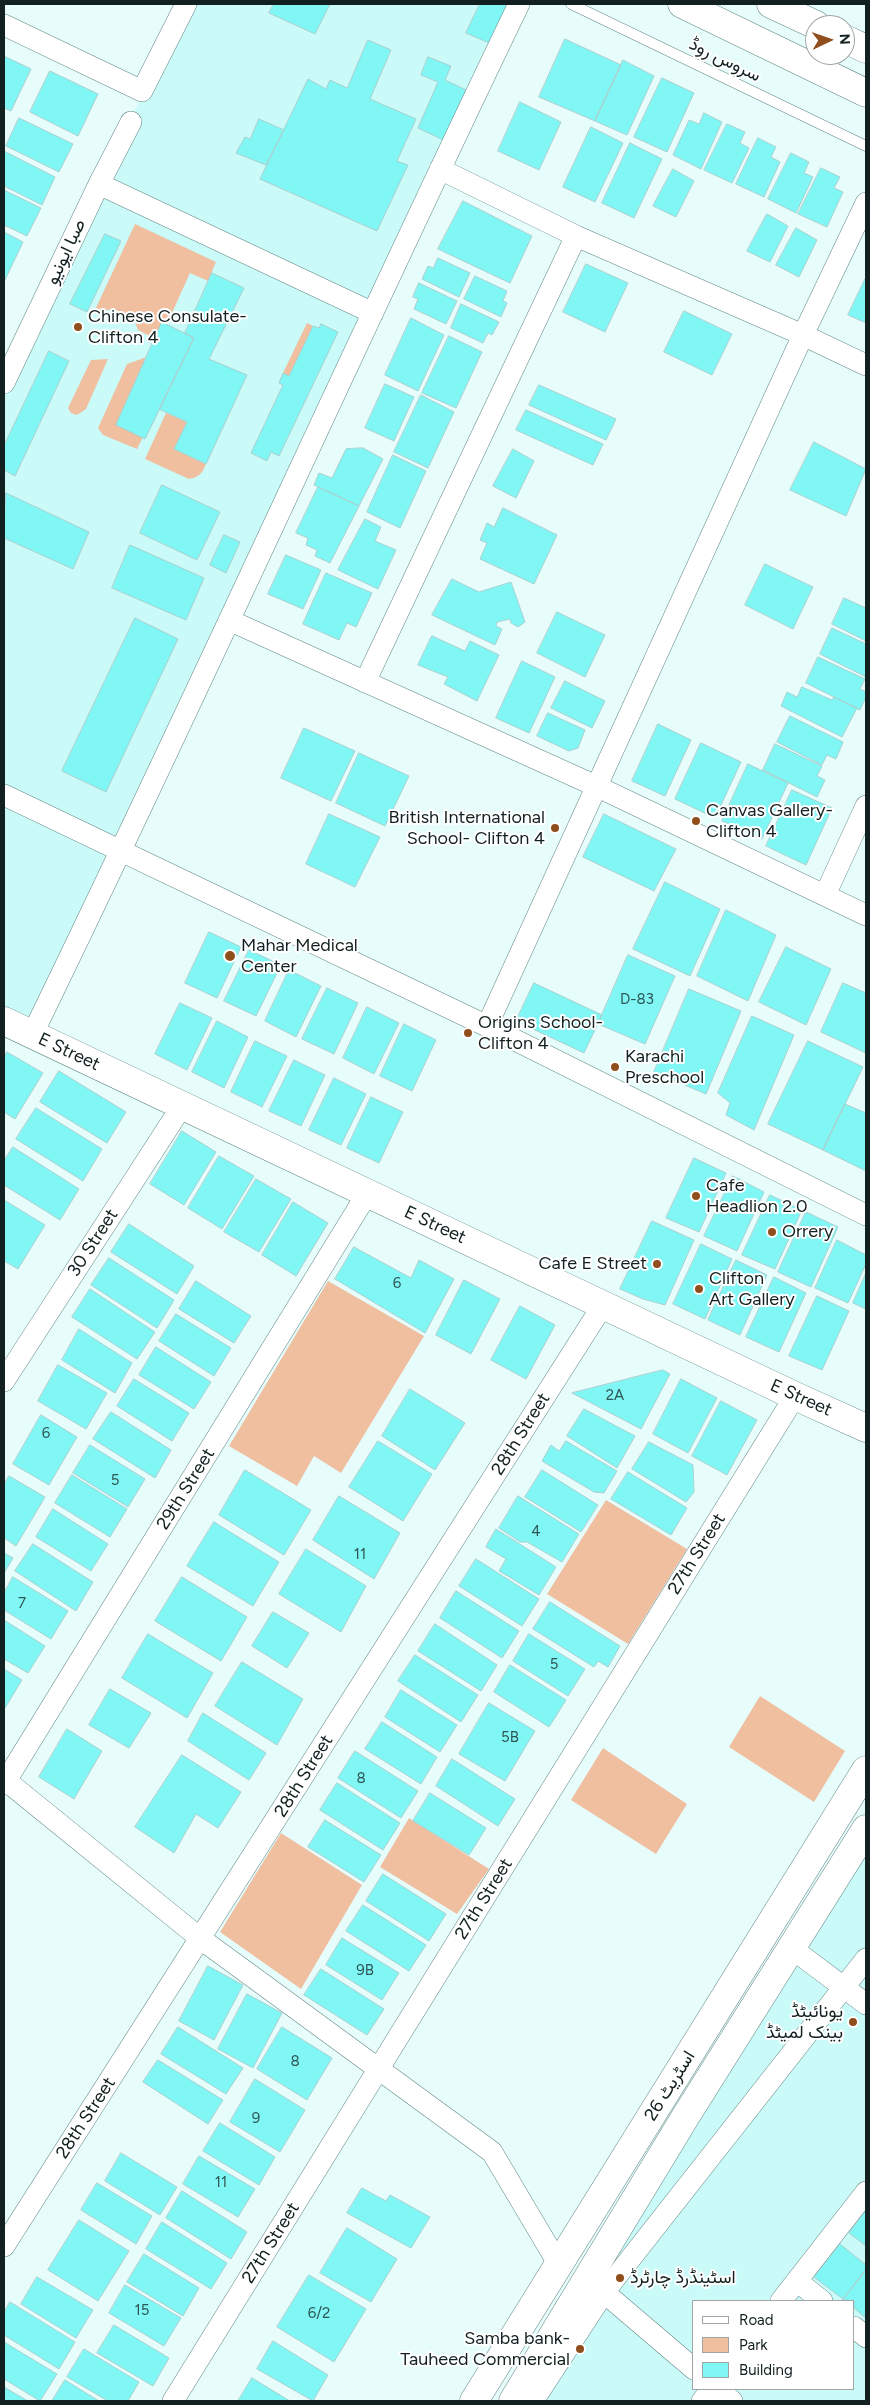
<!DOCTYPE html>
<meta charset="utf-8">
<style>
body{margin:0}
#map{position:relative;width:870px;height:2405px;overflow:hidden;background:#e6fdfc;font-family:Figtree,sans-serif}
canvas{display:block}
.frame{position:absolute;inset:0;border:5px solid #122120;pointer-events:none}
.legend{position:absolute;left:692px;top:2300px;width:162px;height:90px;box-sizing:border-box;background:#fff;border:1px solid #a0a6a6;margin:0;padding:6px 9px;list-style:none;font-size:15px;color:#122120}
.legend li{display:flex;align-items:center;gap:10px;height:25px}
.legend b{width:25px;border:1px solid #a0a6a6}
.north{position:absolute;left:805px;top:15px;width:50px;height:50px;box-sizing:border-box;background:#fff;border:1px solid #a0a6a6;border-radius:50%;rotate:87deg;font-size:14px;font-weight:700;line-height:20px;text-align:center;color:#122120}
.north::after{content:'';display:block;margin:auto;width:18px;height:22px;background:#904e1c;clip-path:polygon(50% 0,100% 100%,50% 72%,0 100%)}
</style>
<div id="map">
<canvas width="870" height="2405"></canvas>
<div class="frame"></div>
<ul class="legend">
<li><b style="height:6px;background:#fff"></b>Road</li>
<li><b style="height:14px;background:#f0bfa0"></b>Park</li>
<li><b style="height:14px;background:#80f7f5"></b>Building</li>
</ul>
<div class="north">N</div>
</div>
<script>
const ctx = document.querySelector('canvas').getContext('2d');
ctx.lineJoin = 'round';
function fill(path, color) {
  ctx.fillStyle = color;
  ctx.fill(path, 'evenodd');
}
function trace(path, color, width, dash) {
  ctx.strokeStyle = color;
  ctx.lineWidth = width;
  ctx.lineCap = dash ? 'butt' : 'round';
  ctx.setLineDash(dash || []);
  ctx.stroke(path);
}
function write(font, color, halo, rows, align = 'center') {
  ctx.font = font + ' Figtree,Vazirmatn,sans-serif';
  ctx.lineWidth = 4;
  ctx.setLineDash([]);
  ctx.textBaseline = 'middle';
  ctx.strokeStyle = halo;
  ctx.fillStyle = color;
  for (const [text, x, y, turn = 0] of rows) {
    ctx.save();
    ctx.translate(x, y);
    ctx.rotate((+turn || 0) * Math.PI / 180);
    ctx.textAlign = isNaN(turn) ? turn : align;
    if (halo) ctx.strokeText(text, 0, 0);
    ctx.fillText(text, 0, 0);
    ctx.restore();
  }
}
const built = new Path2D(`
 M186 4H519L32 1035 4 1022V383Z
 M866 1835V2401H519ZM694 2301H854V2389H694Z`);
const green = new Path2D(`
 M135 224 216 262 208 281 190 273 167 324 162 322 155 339 138 330 135 322 114 309 94 312Z
 M307 323 313 326 289 376 283 373Z
 M147 357 143 437 137 449 103 435 98 428 127 364Z
 M108 359 86 409 77 415 71 413 68 408 91 360Z
 M166 413 187 422 175 449 206 464C202 474 199 477 189 479L145 459Z
 M328 1281 424 1336 341 1473 314 1456 297 1486 229 1446Z
 M606 1500 687 1549 628 1644 547 1594Z
 M760 1696 845 1751 814 1802 729 1747Z
 M603 1748 687 1804 656 1854 571 1800Z
 M409 1818 489 1869 457 1914 380 1867Z
 M281 1833 362 1885 301 1989 220 1932Z`);
const building = new Path2D(`
 M274 4H330L315 34 269 13Z
 M480 4H516L496 46 466 33Z
 M565 39 621 65 595 121 539 97Z
 M368 40 391 50 370 99 416 119 397 161 408 165 377 231 260 179 308 79 326 89 330 80 347 88Z
 M4 56 31 69 11 111 4 108Z
 M428 57 451 66 445 80 466 90 443 140 418 128 438 82 421 75Z
 M623 60 654 76 627 135 595 121Z
 M50 71 98 94 78 136 30 112Z
 M662 78 694 93 667 152 634 137Z
 M520 102 561 122 539 170 498 151Z
 M704 113 722 122 701 169 673 155 689 120 699 124Z
 M19 118 73 144 59 172 6 146Z
 M259 119 284 130 266 165 236 153 245 137 250 139Z
 M727 124 745 132 740 143 749 148 732 183 704 170Z
 M591 127 623 143 595 202 563 187Z
 M758 138 776 147 771 157 780 162 764 197 736 184Z
 M630 143 662 159 634 218 602 203Z
 M4 151 55 177 42 205 4 186Z
 M791 153 809 162 804 173 813 177 796 213 768 199Z
 M821 168 840 177 834 188 843 192 827 227 798 214Z
 M673 169 694 181 676 217 653 206Z
 M4 190 41 208 27 236 4 225Z
 M463 201 532 236 510 283 438 249Z
 M767 214 788 226 770 262 747 251Z
 M796 228 817 240 799 277 776 265Z
 M4 232 23 242 4 282Z
 M105 234 121 241 87 312 70 304Z
 M438 258 470 273 459 297 422 279 428 266 433 268Z
 M586 264 628 283 605 332 563 312Z
 M212 273 244 288 209 359 247 375 206 464 174 449 187 422 159 409 194 338 185 333Z
 M475 276 507 291 503 301 507 303 501 317 464 299Z
 M866 277V323L848 315Z
 M419 283 457 301 446 324 414 309 418 299 413 297Z
 M461 304 499 322 492 335 488 333 483 343 451 328Z
 M684 311 732 334 712 375 664 352Z
 M411 318 444 335 418 391 385 375Z
 M162 322 194 338 145 439 116 425Z
 M321 324 338 332 279 456 271 452 267 461 251 453 283 385 279 383 283 373 289 376 313 326 319 328Z
 M449 336 482 352 456 408 422 393Z
 M49 351 69 361 15 476 4 470V446Z
 M385 384 414 397 394 441 365 428Z
 M539 385 616 419 606 440 529 405Z
 M421 395 454 412 428 468 394 452Z
 M526 410 603 444 593 465 516 430Z
 M814 442 866 469 846 516 790 490Z
 M363 448 383 459 359 506 314 485 319 473 332 478 346 449Z
 M513 449 534 461 516 498 493 486Z
 M393 455 426 471 400 528 367 512Z
 M162 485 220 512 197 560 140 533Z
 M318 487 359 506 330 563 315 556 317 550 306 545 308 538 296 533Z
 M6 493 89 532 73 569 4 538Z
 M503 508 557 535 534 584 480 559 487 543 480 540 487 523 494 527Z
 M365 519 381 527 375 541 396 550 378 589 338 570Z
 M224 535 240 542 226 573 210 565Z
 M130 545 204 578 186 620 112 588Z
 M286 555 321 570 303 609 268 594Z
 M765 564 813 587 793 629 745 605Z
 M326 573 372 593 356 627 347 623 339 640 303 624Z
 M452 579 479 592 511 582 525 622 518 627 511 623 510 619 497 622 496 626 502 629 495 645 432 615Z
 M844 598 866 608V641L832 624Z
 M557 612 605 635 585 677 537 653Z
 M135 618 178 639 106 792 62 771Z
 M832 628 866 644V677L820 654Z
 M432 636 465 651 470 641 499 655 477 701 444 684 448 677 418 665Z
 M818 657 865 679 860 689 866 692V697L860 710 806 683Z
 M522 661 555 677 529 733 496 718Z
 M565 681 605 701 592 728 551 708Z
 M802 687 832 700 834 697 857 708 842 737 781 706 787 692 797 697Z
 M548 713 585 730 578 748 569 751 537 736Z
 M790 716 843 742 836 759 827 755 822 765 777 742Z
 M658 724 691 740 665 796 632 781Z
 M304 728 355 751 331 801 281 778Z
 M701 743 741 762 715 818 675 799Z
 M775 744 822 766 817 776 825 780 817 797 763 770Z
 M359 753 409 776 385 826 336 803Z
 M748 764 788 783 762 839 722 821Z
 M792 790 832 808 806 865 766 846Z
 M329 814 380 837 355 887 306 864Z
 M604 814 676 849 654 891 583 857Z
 M665 882 720 909 690 976 633 949Z
 M726 910 776 935 748 1001 697 976Z
 M209 932 241 947 217 998 185 983Z
 M786 947 831 969 806 1025 759 1002Z
 M249 950 281 965 256 1016 224 1001Z
 M628 955 675 976 645 1044 598 1024Z
 M289 970 321 986 296 1037 265 1021Z
 M534 983 602 1015 584 1053 516 1021Z
 M843 983 866 993V1053L821 1032Z
 M327 988 358 1003 334 1054 302 1039Z
 M689 989 741 1011 706 1094 654 1072Z
 M180 1003 212 1018 187 1070 155 1054Z
 M367 1007 399 1023 374 1074 343 1058Z
 M752 1016 794 1035 754 1130 726 1115 730 1103 718 1093Z
 M217 1021 248 1037 224 1088 192 1072Z
 M404 1024 436 1040 412 1091 380 1076Z
 M255 1041 287 1056 262 1107 231 1092Z
 M808 1041 863 1067 823 1150 768 1124Z
 M7 1052 43 1073 15 1119 4 1112V1058Z
 M294 1060 325 1075 301 1126 269 1111Z
 M59 1071 126 1112 107 1143 40 1102Z
 M334 1078 366 1094 341 1145 309 1130Z
 M371 1097 403 1112 379 1163 347 1148Z
 M845 1104 866 1113V1171L823 1150Z
 M36 1108 102 1149 83 1181 16 1139Z
 M182 1131 216 1152 184 1205 150 1184Z
 M13 1147 79 1189 60 1220 4 1185V1161Z
 M219 1156 254 1176 222 1229 188 1208Z
 M694 1158 726 1173 699 1232 666 1218Z
 M733 1176 764 1192 737 1251 704 1236Z
 M256 1179 291 1199 259 1252 224 1232Z
 M770 1195 802 1210 775 1269 742 1255Z
 M4 1200 45 1225 18 1269 4 1261Z
 M293 1202 328 1223 296 1276 262 1255Z
 M806 1212 838 1227 811 1287 778 1272Z
 M652 1221 694 1240 665 1305 643 1299 620 1289Z
 M129 1224 194 1266 177 1294 111 1252Z
 M837 1240 866 1255V1264L848 1303 815 1288Z
 M701 1244 732 1259 705 1319 673 1304Z
 M354 1247 411 1278 419 1260 454 1279 425 1333 335 1279Z
 M109 1258 174 1300 157 1328 91 1285Z
 M736 1260 767 1275 740 1335 708 1320Z
 M866 1273V1309L853 1303Z
 M774 1277 806 1293 779 1352 746 1337Z
 M464 1280 500 1299 471 1354 436 1335Z
 M196 1281 251 1316 234 1343 179 1309Z
 M90 1289 155 1332 137 1359 72 1317Z
 M817 1296 849 1311 822 1370 789 1356Z
 M520 1306 555 1325 526 1379 491 1360Z
 M176 1314 231 1348 214 1376 159 1341Z
 M79 1329 132 1363 115 1393 62 1360Z
 M156 1347 211 1382 194 1409 139 1375Z
 M58 1365 107 1393 86 1429 38 1401Z
 M663 1370 670 1374 641 1429 572 1393Z
 M134 1379 189 1413 172 1441 117 1406Z
 M681 1379 717 1398 688 1453 653 1434Z
 M410 1389 465 1423 435 1470 382 1436Z
 M721 1401 757 1420 727 1475 692 1456Z
 M584 1409 635 1436 617 1468 567 1436Z
 M111 1412 171 1450 155 1478 93 1439Z
 M41 1415 77 1437 49 1485 13 1464Z
 M378 1441 432 1474 403 1521 349 1487Z
 M566 1441 617 1471 604 1493 594 1492 542 1461 551 1445 559 1451Z
 M649 1442 693 1465 694 1492 686 1502 632 1469Z
 M90 1445 145 1479 128 1507 73 1473Z
 M245 1470 311 1510 284 1555 219 1515Z
 M542 1470 598 1505 581 1532 525 1497Z
 M628 1472 687 1508 671 1535 611 1499Z
 M72 1475 127 1509 110 1537 55 1503Z
 M9 1476 45 1497 16 1546 4 1538V1485Z
 M339 1496 400 1533 374 1579 313 1540Z
 M518 1496 579 1534 562 1562 527 1542H520L499 1528Z
 M53 1509 108 1544 91 1571 36 1537Z
 M214 1522 279 1562 253 1606 187 1566Z
 M496 1529 556 1567 539 1595 499 1571 506 1559 486 1547Z
 M33 1544 93 1582 76 1611 15 1571Z
 M306 1549 366 1586 341 1632 279 1594Z
 M4 1553 13 1558 4 1573Z
 M476 1559 539 1599 522 1626 459 1586Z
 M13 1577 68 1611 51 1639 4 1610V1593Z
 M182 1577 247 1617 221 1661 155 1621Z
 M456 1591 519 1631 502 1658 440 1618Z
 M550 1602 620 1646 608 1667 598 1661 594 1667 533 1629Z
 M273 1612 309 1633 287 1668 252 1646Z
 M4 1620 45 1646 28 1673 4 1659Z
 M435 1624 497 1665 481 1691 418 1651Z
 M148 1634 213 1673 187 1718 122 1678Z
 M529 1634 585 1669 568 1696 513 1661Z
 M415 1655 478 1695 461 1722 398 1681Z
 M242 1662 303 1699 277 1745 215 1706Z
 M510 1665 566 1700 549 1727 494 1692Z
 M4 1669 22 1680 5 1708 4 1707Z
 M110 1689 151 1713 129 1748 89 1725Z
 M401 1690 457 1725 440 1752 385 1717Z
 M489 1703 535 1731 505 1781 459 1754Z
 M203 1713 266 1753 249 1780 188 1741Z
 M382 1722 437 1757 421 1784 365 1749Z
 M67 1729 102 1751 74 1799 39 1777Z
 M355 1751 418 1791 401 1818 338 1778Z
 M182 1755 241 1792 218 1828 196 1814 174 1853 135 1827Z
 M452 1759 515 1799 498 1826 436 1786Z
 M337 1783 400 1823 383 1850 320 1810Z
 M430 1793 486 1828 469 1855 413 1821Z
 M325 1820 381 1855 364 1882 308 1847Z
 M383 1874 446 1914 429 1941 366 1901Z
 M363 1905 426 1945 409 1971 346 1931Z
 M342 1938 399 1973 382 2000 326 1965Z
 M208 1966 243 1985 214 2040 179 2021Z
 M321 1969 384 2009 367 2035 304 1995Z
 M247 1994 282 2013 253 2068 218 2049Z
 M178 2027 243 2068 226 2094 161 2054Z
 M282 2027 332 2058 307 2100 257 2069Z
 M158 2060 223 2100 208 2124 143 2082Z
 M255 2079 305 2110 280 2152 230 2122Z
 M220 2123 275 2157 259 2185 203 2151Z
 M121 2153 177 2187 160 2215 105 2181Z
 M199 2156 255 2189 238 2217 183 2184Z
 M97 2183 152 2216 136 2244 81 2210Z
 M362 2188 386 2201 390 2195 430 2217 411 2248 347 2213Z
 M182 2191 247 2232 231 2259 166 2218Z
 M866 2210V2246L849 2233Z
 M79 2220 129 2251 98 2301 48 2270Z
 M162 2222 227 2263 211 2289 146 2249Z
 M347 2228 397 2259 371 2302 320 2273Z
 M840 2244 866 2265V2270L843 2299 814 2277Z
 M144 2254 199 2288 183 2316 127 2282Z
 M866 2269V2318L854 2308V2301L843 2300Z
 M309 2275 366 2309 334 2362 277 2327Z
 M37 2277 93 2310 76 2338 21 2304Z
 M125 2285 181 2318 164 2346 109 2313Z
 M10 2302 75 2342 59 2369 4 2335V2313Z
 M114 2325 169 2358 153 2386 97 2353Z
 M273 2341 328 2375 313 2401 257 2369Z
 M4 2342 57 2374 40 2401 4 2379Z
 M84 2349 139 2382 128 2401H108L67 2377Z
 M252 2378 290 2401H238Z
 M65 2380 99 2401H52Z
 M4 2387 28 2401H4Z`);
const lane = new Path2D(`
 M571 4 866 146`);
const street = new Path2D(`
 M4 25 142 91 186 4
 M440 169 576 236 803 335 866 365
 M99 184 373 313
 M4 383 99 184 131 122
 M231 621 596 786 866 915
 M365 682 576 236
 M4 795 487 1026 866 1215
 M825 895 866 806
 M487 1026 803 335 866 203
 M32 1035C199 693 354 346 519 4
 M4 1381 182 1106
 M4 1779 201 1939 492 2152 559 2265
 M4 1784 367 1194
 M790 1947 866 2004
 M4 2246 603 1305
 M797 2281 822 2301
 M593 2283 694 2369
 M781 2301 866 2192
 M854 2327 866 2337
 M717 2389 732 2401
 M173 2401 795 1396
 M533 2401 605 2291 866 1959
 M702 2401 712 2389`);
const secondary = new Path2D(`
 M682 4 866 93
 M771 4 816 25
 M845 39 866 49
 M4 1021 795 1396 866 1428
 M474 2401 866 1770
 M513 2401 684 2119 866 1829`);
const markers = [
 [78,327,5,"#904e1c"],
 [696,821,5,"#904e1c"],
 [555,828,5,"#904e1c"],
 [230,956,6,"#904e1c"],
 [468,1033,5,"#904e1c"],
 [615,1067,5,"#904e1c"],
 [696,1196,5,"#904e1c"],
 [772,1232,5,"#904e1c"],
 [657,1264,5,"#904e1c"],
 [699,1289,5,"#904e1c"],
 [853,2022,5,"#904e1c"],
 [620,2278,5,"#904e1c"],
 [580,2349,5,"#904e1c"]
];
const numberNames = [
 ["D-83",637,1000],
 ["6",397,1284],
 ["2A",615,1396],
 ["6",46,1434],
 ["5",115,1481],
 ["4",536,1532],
 ["11",360,1555],
 ["7",22,1604],
 ["5",554,1665],
 ["5B",510,1738],
 ["8",361,1779],
 ["9B",365,1971],
 ["8",295,2062],
 ["9",256,2119],
 ["11",221,2183],
 ["15",142,2311],
 ["6/2",319,2314]
];
const streetNames = [
 ["سروس روڈ",725,60,26],
 ["صبا ایونیو",66,252,-65],
 ["E Street",69,1052,25],
 ["E Street",435,1225,25],
 ["30 Street",93,1243,-57],
 ["E Street",801,1398,24],
 ["28th Street",521,1434,-58],
 ["29th Street",186,1489,-58],
 ["27th Street",697,1554,-58],
 ["28th Street",304,1776,-58],
 ["27th Street",484,1899,-58],
 ["اسٹریٹ 26",670,2086,-58],
 ["28th Street",86,2118,-57],
 ["27th Street",271,2243,-58]
];
const poiNames = [
 ["Chinese Consulate-",88,317],
 ["Clifton 4",88,338],
 ["Canvas Gallery-",706,811],
 ["Clifton 4",706,832],
 ["British International",545,818,"right"],
 ["School- Clifton 4",545,839,"right"],
 ["Mahar Medical",241,946],
 ["Center",241,967],
 ["Origins School-",478,1023],
 ["Clifton 4",478,1044],
 ["Karachi",625,1057],
 ["Preschool",625,1078],
 ["Cafe",706,1186],
 ["Headlion 2.0",706,1207],
 ["Orrery",782,1232],
 ["Cafe E Street",647,1264,"right"],
 ["Clifton",709,1279],
 ["Art Gallery",709,1300],
 ["یونائیٹڈ",843,2012,"right"],
 ["بینک لمیٹڈ",843,2033,"right"],
 ["اسٹینڈرڈ چارٹرڈ",630,2278],
 ["Samba bank-",570,2339,"right"],
 ["Tauheed Commercial",570,2360,"right"]
];
fill(built, '#cafbf9');
fill(green, '#f0bfa0');
fill(building, '#80f7f5');
trace(building, '#aad0cf', 1);
trace(lane, '#628685', 11);
trace(street, '#628685', 22);
trace(secondary, '#628685', 29);
trace(lane, '#fff', 10);
trace(street, '#fff', 21);
trace(secondary, '#fff', 28);
for (const [x, y, r, color] of markers) {
  const dot = new Path2D();
  dot.arc(x, y, r, 0, 2 * Math.PI);
  ctx.fillStyle = color;
  ctx.fill(dot);
  trace(dot, '#fff', 2);
}
write('15px', '#2e5655', null, numberNames);
write('18px', '#122120', '#fff', streetNames);
write('18px', '#122120', '#fff', poiNames, 'left');
</script>
